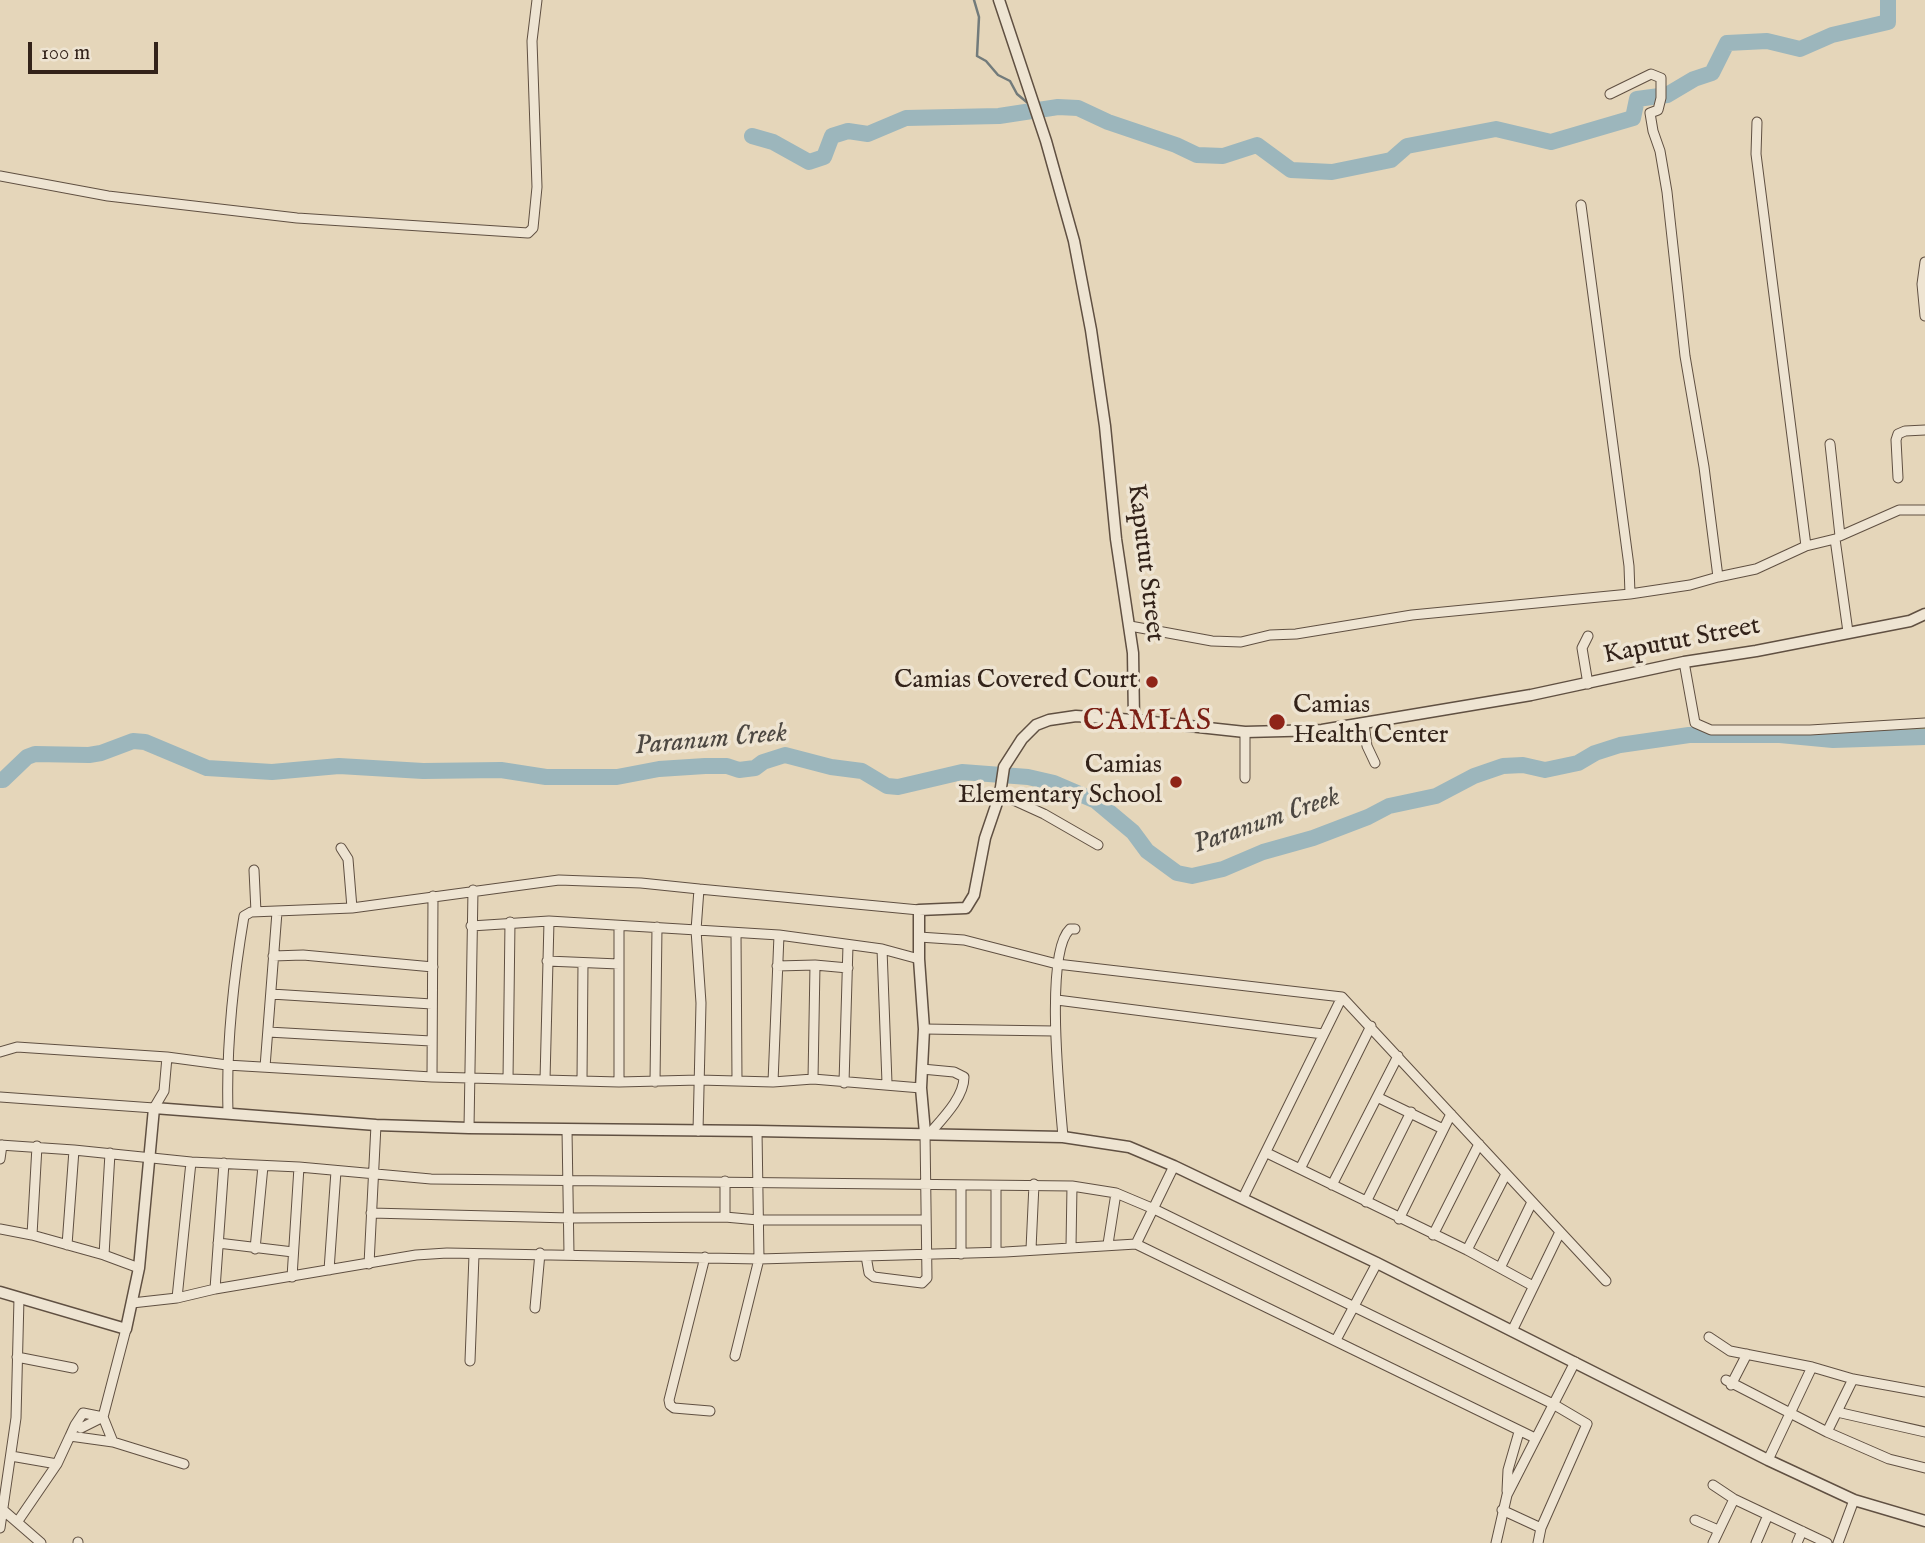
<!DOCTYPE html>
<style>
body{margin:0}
#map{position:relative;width:1925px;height:1543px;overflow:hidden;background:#e5d6ba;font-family:"IM FELL English",serif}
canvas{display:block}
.scale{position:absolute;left:28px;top:42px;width:130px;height:32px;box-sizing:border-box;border:4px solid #33231a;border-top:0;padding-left:9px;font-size:21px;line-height:24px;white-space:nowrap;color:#33231a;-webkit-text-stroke:5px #eee4d2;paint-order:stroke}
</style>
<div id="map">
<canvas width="1925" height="1543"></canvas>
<div class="scale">100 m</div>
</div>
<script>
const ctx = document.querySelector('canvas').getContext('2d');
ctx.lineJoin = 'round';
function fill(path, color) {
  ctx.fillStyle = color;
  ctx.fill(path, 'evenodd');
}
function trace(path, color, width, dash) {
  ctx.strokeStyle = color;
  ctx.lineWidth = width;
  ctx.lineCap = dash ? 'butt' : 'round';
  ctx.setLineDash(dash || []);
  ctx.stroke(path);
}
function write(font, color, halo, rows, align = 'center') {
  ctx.font = font + ' "IM FELL English",serif';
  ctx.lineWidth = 7;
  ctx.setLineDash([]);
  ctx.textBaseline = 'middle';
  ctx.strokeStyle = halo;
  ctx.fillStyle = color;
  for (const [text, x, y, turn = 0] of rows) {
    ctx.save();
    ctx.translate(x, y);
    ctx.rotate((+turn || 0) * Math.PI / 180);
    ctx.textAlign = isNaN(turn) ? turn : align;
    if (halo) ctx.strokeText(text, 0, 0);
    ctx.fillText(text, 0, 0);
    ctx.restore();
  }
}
const green = new Path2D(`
 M1925 720V743L1890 745 1877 726Z`);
const stream = new Path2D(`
 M974 0 979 17 977 56 986 61 998 75 1010 81 1017 94 1029 104`);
const river = new Path2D(`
 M752 136 773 142 809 162 824 157 832 136 848 131 868 134 906 118 999 116 1058 107 1078 108 1108 122 1176 145 1197 155 1223 156 1257 145 1291 170 1332 172 1391 160 1407 146 1496 129 1551 142 1633 118 1637 99 1667 95 1694 79 1712 73 1727 43 1767 41 1800 49 1832 35 1888 22V0
 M0 780H3L27 757 35 754 89 755 101 753 133 741 145 742 207 768 272 772 339 766 423 771 501 770 546 777H617L659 769 705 766H727L739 770 755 768 763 762 785 755 831 767 862 771 887 786 898 787 962 772 1028 777 1054 783 1096 801 1133 832 1147 851 1177 873 1192 876 1223 869 1263 852 1313 838 1368 817 1389 806 1436 796 1474 776 1503 766 1523 765 1545 770 1578 763 1595 753 1620 745 1689 735H1780L1833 740 1925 737`);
const minor = new Path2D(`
 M1610 94 1651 74 1661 78V98L1658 110 1650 113 1653 131 1660 151 1667 192 1685 356 1704 467 1718 577
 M1757 122 1756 154 1806 546 1835 539 1848 632
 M0 176 108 196 297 218 528 233 533 228 537 187 532 41 537 0
 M1581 205 1629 566 1630 594
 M1925 262 1922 284 1925 316
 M1830 444 1840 536 1899 510H1925
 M1898 478 1896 440 1898 434 1905 431 1925 430
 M1130 626 1212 641 1241 642 1270 635 1296 634 1412 615 1630 594 1690 585 1718 577 1756 569 1806 546
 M1684 662 1695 723 1711 730H1810L1925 723
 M1588 684 1582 648 1588 636
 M1364 724 1367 746 1375 763
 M1245 778V732
 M1000 794 1044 814 1098 845
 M341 848 348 859 352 908
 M254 870 256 912
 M471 926 549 921 779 935 882 949 919 959
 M736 934 737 1081
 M919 937 964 940 1057 964 1342 997 1606 1281
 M882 949 887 1083
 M273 956 303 955 433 967
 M547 961 619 964
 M777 966 815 965 848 968
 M271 994 432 1004
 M1057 1000 1323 1034
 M924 1029 1054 1031
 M268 1032 431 1041
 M0 1052 17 1047 167 1057 227 1065 432 1077 619 1082 699 1080 773 1082 813 1079 921 1088
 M265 1067 277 912
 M922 1069 954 1072 964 1077C964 1097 943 1118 930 1133
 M432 1077 433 896
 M508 1079 510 922
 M813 1079 815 965
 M545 1080 549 921
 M582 1080 583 963
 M619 1082V926
 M655 1082 657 927
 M773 1082 779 935
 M844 1083 848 945
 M0 1097 154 1108 164 1091 167 1057
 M1377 1097 1443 1129
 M228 1112C226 1047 233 981 244 916L251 912 352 908 559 880 641 883 699 889
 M469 1128 473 890
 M567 1130 569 1254
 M698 1131 701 1003 696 930 699 889 919 910
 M1063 1137C1060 1099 1044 953 1070 929H1075
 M0 1145 74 1150 191 1162 299 1167 431 1179 1072 1186 1116 1193 1154 1209 1553 1404 1587 1424 1541 1528 1538 1543
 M1267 1153 1467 1250 1533 1286
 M0 1159 2 1145
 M1300 1169 1371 1026
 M1332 1185 1398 1056
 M996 1186V1251
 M1243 1198 1342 997
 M1366 1202 1411 1112
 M371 1213 570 1218 725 1217 758 1220H925
 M725 1217V1181
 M1399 1219 1451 1114
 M0 1229 32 1235 104 1255 139 1268
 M32 1235 37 1146
 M1433 1235 1479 1144
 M218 1243 293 1252
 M1108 1244 1116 1193
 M1136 1244 1174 1166
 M67 1245 74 1150
 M1071 1246 1072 1186
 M255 1249 263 1166
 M1031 1249 1034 1184
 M1467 1250 1506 1174
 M961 1254V1186
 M104 1255 110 1153
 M866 1256 869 1273 874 1277 922 1283 927 1278 925 1133
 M705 1257 669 1400 670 1405 674 1408 710 1411
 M369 1264 376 1125
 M1500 1268 1532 1202
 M329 1270 336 1171
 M292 1277 299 1167
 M215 1289 224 1163
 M177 1298 191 1162
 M132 1303 177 1298 215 1289 416 1255 447 1253 759 1259 1005 1252 1136 1244 1535 1438
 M535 1308 540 1253
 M1512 1331 1560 1232
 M1709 1337 1730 1351 1812 1367 1853 1379 1925 1392
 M1336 1340 1377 1263
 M735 1356 759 1259 757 1131
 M17 1357 73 1368
 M470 1361 474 1255
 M1726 1380 1827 1432 1889 1459 1925 1468
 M1731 1385 1747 1354
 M1837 1412 1925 1432
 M75 1425 83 1413 103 1417 113 1442
 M1827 1432 1853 1379
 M70 1436 75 1425 81 1428 103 1417 126 1329
 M11 1456 57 1464
 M1768 1460 1812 1367
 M1713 1485 1734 1499 1827 1543
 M1507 1491 1508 1470 1519 1432
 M3 1510 41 1543
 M1502 1510 1541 1528
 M1695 1520 1718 1530
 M18 1521 57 1464 70 1436 113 1442 184 1464
 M0 1528 16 1418 19 1298
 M78 1543V1542
 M1496 1543 1507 1495 1575 1362
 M1713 1543 1734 1499
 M1756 1543 1768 1515
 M1797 1543 1802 1531
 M1838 1543 1854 1500`);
const tertiary = new Path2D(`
 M999 0 1046 141 1074 241 1091 330 1105 426 1116 539 1133 653 1134 720 1245 732 1322 730 1531 695 1684 662 1756 651 1910 621 1925 614
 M925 1133 921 1088 924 1029 919 959V910L966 908 974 895 985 838 1000 794 1004 767 1022 739 1036 725 1049 720 1076 716 1134 720
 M0 1292 126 1329 139 1268 154 1108 376 1125 469 1128 757 1131 1063 1137 1129 1147 1174 1166 1377 1263 1768 1460 1854 1500 1925 1521`);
const markers = [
 [1152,682,7,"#8f2418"],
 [1277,722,9,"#8f2418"],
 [1176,782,7,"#8f2418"]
];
const streetNames = [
 ["Kaputut Street",1144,563,83],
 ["Kaputut Street",1682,642,-11]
];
const poiNames = [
 ["Camias Covered Court",1138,682],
 ["Camias",1293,707,"left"],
 ["Health Center",1293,737,"left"],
 ["Camias",1162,767],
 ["Elementary School",1162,797]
];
const waterNames = [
 ["Paranum Creek",711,741,-5],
 ["Paranum Creek",1267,822,-19]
];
const quarterNames = [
 ["CAMIAS",1148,723]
];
fill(green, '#b4be90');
trace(stream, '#727b7b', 2.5);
trace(river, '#9cb6bc', 16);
trace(minor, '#605042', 11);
trace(tertiary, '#605042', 13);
trace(minor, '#eee4d2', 9);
trace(tertiary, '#eee4d2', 10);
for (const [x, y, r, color] of markers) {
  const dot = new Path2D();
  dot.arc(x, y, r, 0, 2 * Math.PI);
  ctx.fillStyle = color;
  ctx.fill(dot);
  trace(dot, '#eee4d2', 2.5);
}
write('26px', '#33231a', '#eee4d2', streetNames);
write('26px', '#33231a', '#eee4d2', poiNames, 'right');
write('italic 28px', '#4d4842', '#eee4d2', waterNames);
ctx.letterSpacing = '2px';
write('30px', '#7a1f14', '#eee4d2', quarterNames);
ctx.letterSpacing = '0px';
</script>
